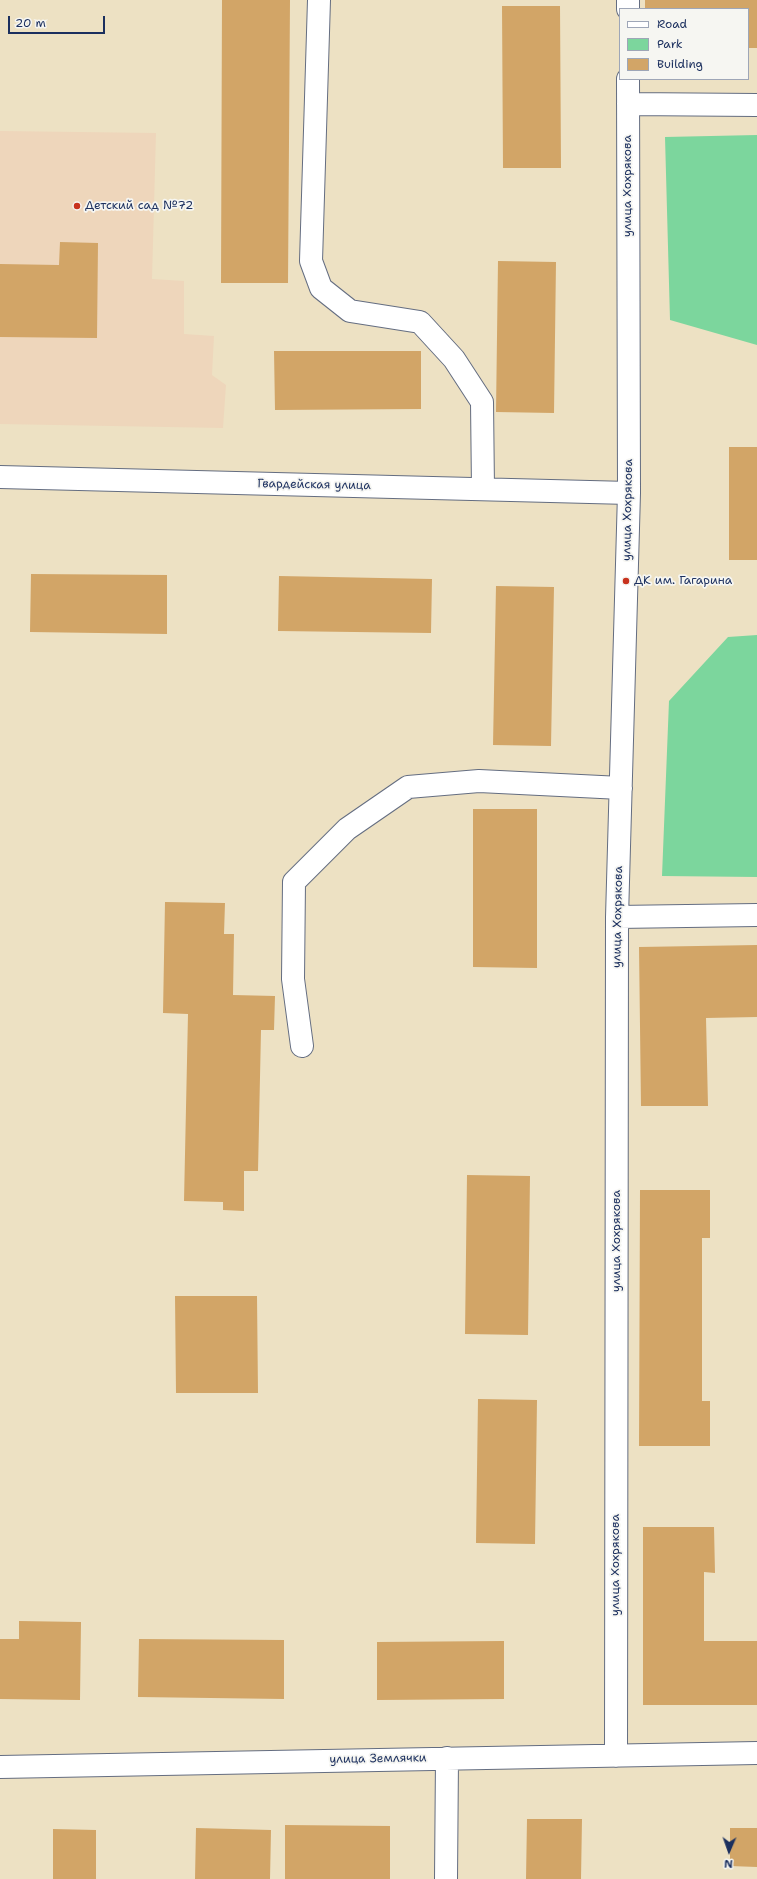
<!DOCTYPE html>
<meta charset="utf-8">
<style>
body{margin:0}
#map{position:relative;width:757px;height:1879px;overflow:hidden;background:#ede1c3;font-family:"Shantell Sans",sans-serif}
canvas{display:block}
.legend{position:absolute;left:619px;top:8px;width:130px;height:72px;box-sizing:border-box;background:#f6f6f2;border:1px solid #9ea6b7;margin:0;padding:5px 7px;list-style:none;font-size:12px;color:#1b2f5e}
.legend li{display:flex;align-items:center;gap:8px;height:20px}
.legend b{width:20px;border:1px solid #9ea6b7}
.north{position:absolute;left:709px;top:1831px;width:40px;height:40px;-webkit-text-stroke:3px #f6f6f2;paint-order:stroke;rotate:182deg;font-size:11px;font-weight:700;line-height:16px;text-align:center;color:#1b2f5e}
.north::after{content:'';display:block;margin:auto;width:14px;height:18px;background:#1b2f5e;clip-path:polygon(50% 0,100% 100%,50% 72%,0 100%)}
.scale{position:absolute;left:8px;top:16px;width:97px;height:18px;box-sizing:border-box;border:2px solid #1b2f5e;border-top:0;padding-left:5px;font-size:12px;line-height:14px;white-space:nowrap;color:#1b2f5e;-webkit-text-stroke:3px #f6f6f2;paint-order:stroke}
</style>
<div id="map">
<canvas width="757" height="1879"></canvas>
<ul class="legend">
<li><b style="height:5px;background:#fff"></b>Road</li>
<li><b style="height:11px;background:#7cd69d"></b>Park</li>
<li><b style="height:11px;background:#d2a567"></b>Building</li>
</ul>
<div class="north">N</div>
<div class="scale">20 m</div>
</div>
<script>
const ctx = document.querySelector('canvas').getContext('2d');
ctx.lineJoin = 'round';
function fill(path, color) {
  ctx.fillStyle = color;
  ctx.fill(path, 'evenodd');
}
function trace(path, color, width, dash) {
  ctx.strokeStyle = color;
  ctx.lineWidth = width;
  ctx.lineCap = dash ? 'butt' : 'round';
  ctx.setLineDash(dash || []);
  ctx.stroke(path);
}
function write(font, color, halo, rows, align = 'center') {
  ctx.font = font + ' "Shantell Sans",sans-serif';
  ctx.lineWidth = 3.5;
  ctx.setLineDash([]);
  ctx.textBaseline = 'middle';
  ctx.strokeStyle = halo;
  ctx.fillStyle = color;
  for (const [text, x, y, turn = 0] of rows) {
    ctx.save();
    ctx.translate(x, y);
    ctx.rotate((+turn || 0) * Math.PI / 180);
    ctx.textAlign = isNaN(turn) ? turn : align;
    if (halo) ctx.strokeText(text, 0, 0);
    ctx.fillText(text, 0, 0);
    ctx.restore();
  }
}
const built = new Path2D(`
 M0 131 156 133 152 279 184 281V334L214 336 212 375 226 385 223 428 0 424Z`);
const green = new Path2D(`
 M757 135V345L670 320 665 137Z
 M757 635V877L662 876 669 701 728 637Z`);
const building = new Path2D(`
 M222 0H290L288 283H221Z
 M645 0H757V48H748V9H645Z
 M502 6H560L561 168H503Z
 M60 242 98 243 97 338 0 337V264L59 265Z
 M498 261 556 262 554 413 496 412Z
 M274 351H421V409L275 410Z
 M729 447H757V560H729Z
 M31 574 167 575V634L30 632Z
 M279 576 432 579 431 633 278 631Z
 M496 586 554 587 551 746 493 745Z
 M473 809H537V968L473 967Z
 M165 902 225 903 224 934H234L233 995 275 996 274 1030H261L258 1171H244V1211L223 1210V1202L184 1201 188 1014 163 1013Z
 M757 945V1017L706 1018 708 1106H641L639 947Z
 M467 1175 530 1176 528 1335 465 1334Z
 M640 1190H710V1238H702V1401H710V1446H639Z
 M175 1296H257L258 1393H176Z
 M478 1399 537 1400 535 1544 476 1543Z
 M643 1527H714L715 1573 704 1572V1641H757V1705H643Z
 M19 1621 81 1622 80 1700 0 1699V1639H19Z
 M139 1639 284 1640V1699L138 1697Z
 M504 1641V1699L377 1700V1642Z
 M527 1819H582L581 1879H526Z
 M285 1825 390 1826V1879H285Z
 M196 1828 271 1830 270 1879H195Z
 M730 1828H757V1867L730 1866Z
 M53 1829 96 1830V1879H53Z`);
const minor = new Path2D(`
 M319 0 311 261 321 288 350 311 420 322 454 359 482 402 483 489
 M628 0V9
 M628 104 757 105
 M0 477 629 493
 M617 917 757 915
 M302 1046 293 979 294 882 347 829 408 787 479 781 621 788
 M616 1756 617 917 629 493 628 79
 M0 1767 757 1753
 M446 1879 447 1758`);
const markers = [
 [77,206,4,"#c8321e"],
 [626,581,4,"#c8321e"]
];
const streetNames = [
 ["улица Хохрякова",628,186,-90],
 ["Гвардейская улица",314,485,1],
 ["улица Хохрякова",628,510,-89],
 ["улица Хохрякова",618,917,-89],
 ["улица Хохрякова",617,1241,-90],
 ["улица Хохрякова",616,1565,-90],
 ["улица Землячки",378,1759,-1]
];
const poiNames = [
 ["Детский сад №72",85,206],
 ["ДК им. Гагарина",634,581]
];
fill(built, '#eed6bb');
fill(green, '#7cd69d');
fill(building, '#d2a567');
trace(minor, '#646d81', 24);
trace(minor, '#fff', 22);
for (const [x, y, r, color] of markers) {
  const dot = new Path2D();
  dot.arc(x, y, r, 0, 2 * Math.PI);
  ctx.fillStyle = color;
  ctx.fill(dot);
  trace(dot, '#f6f6f2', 1.5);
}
write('12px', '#1b2f5e', '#f6f6f2', streetNames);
write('12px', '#1b2f5e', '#f6f6f2', poiNames, 'left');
</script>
